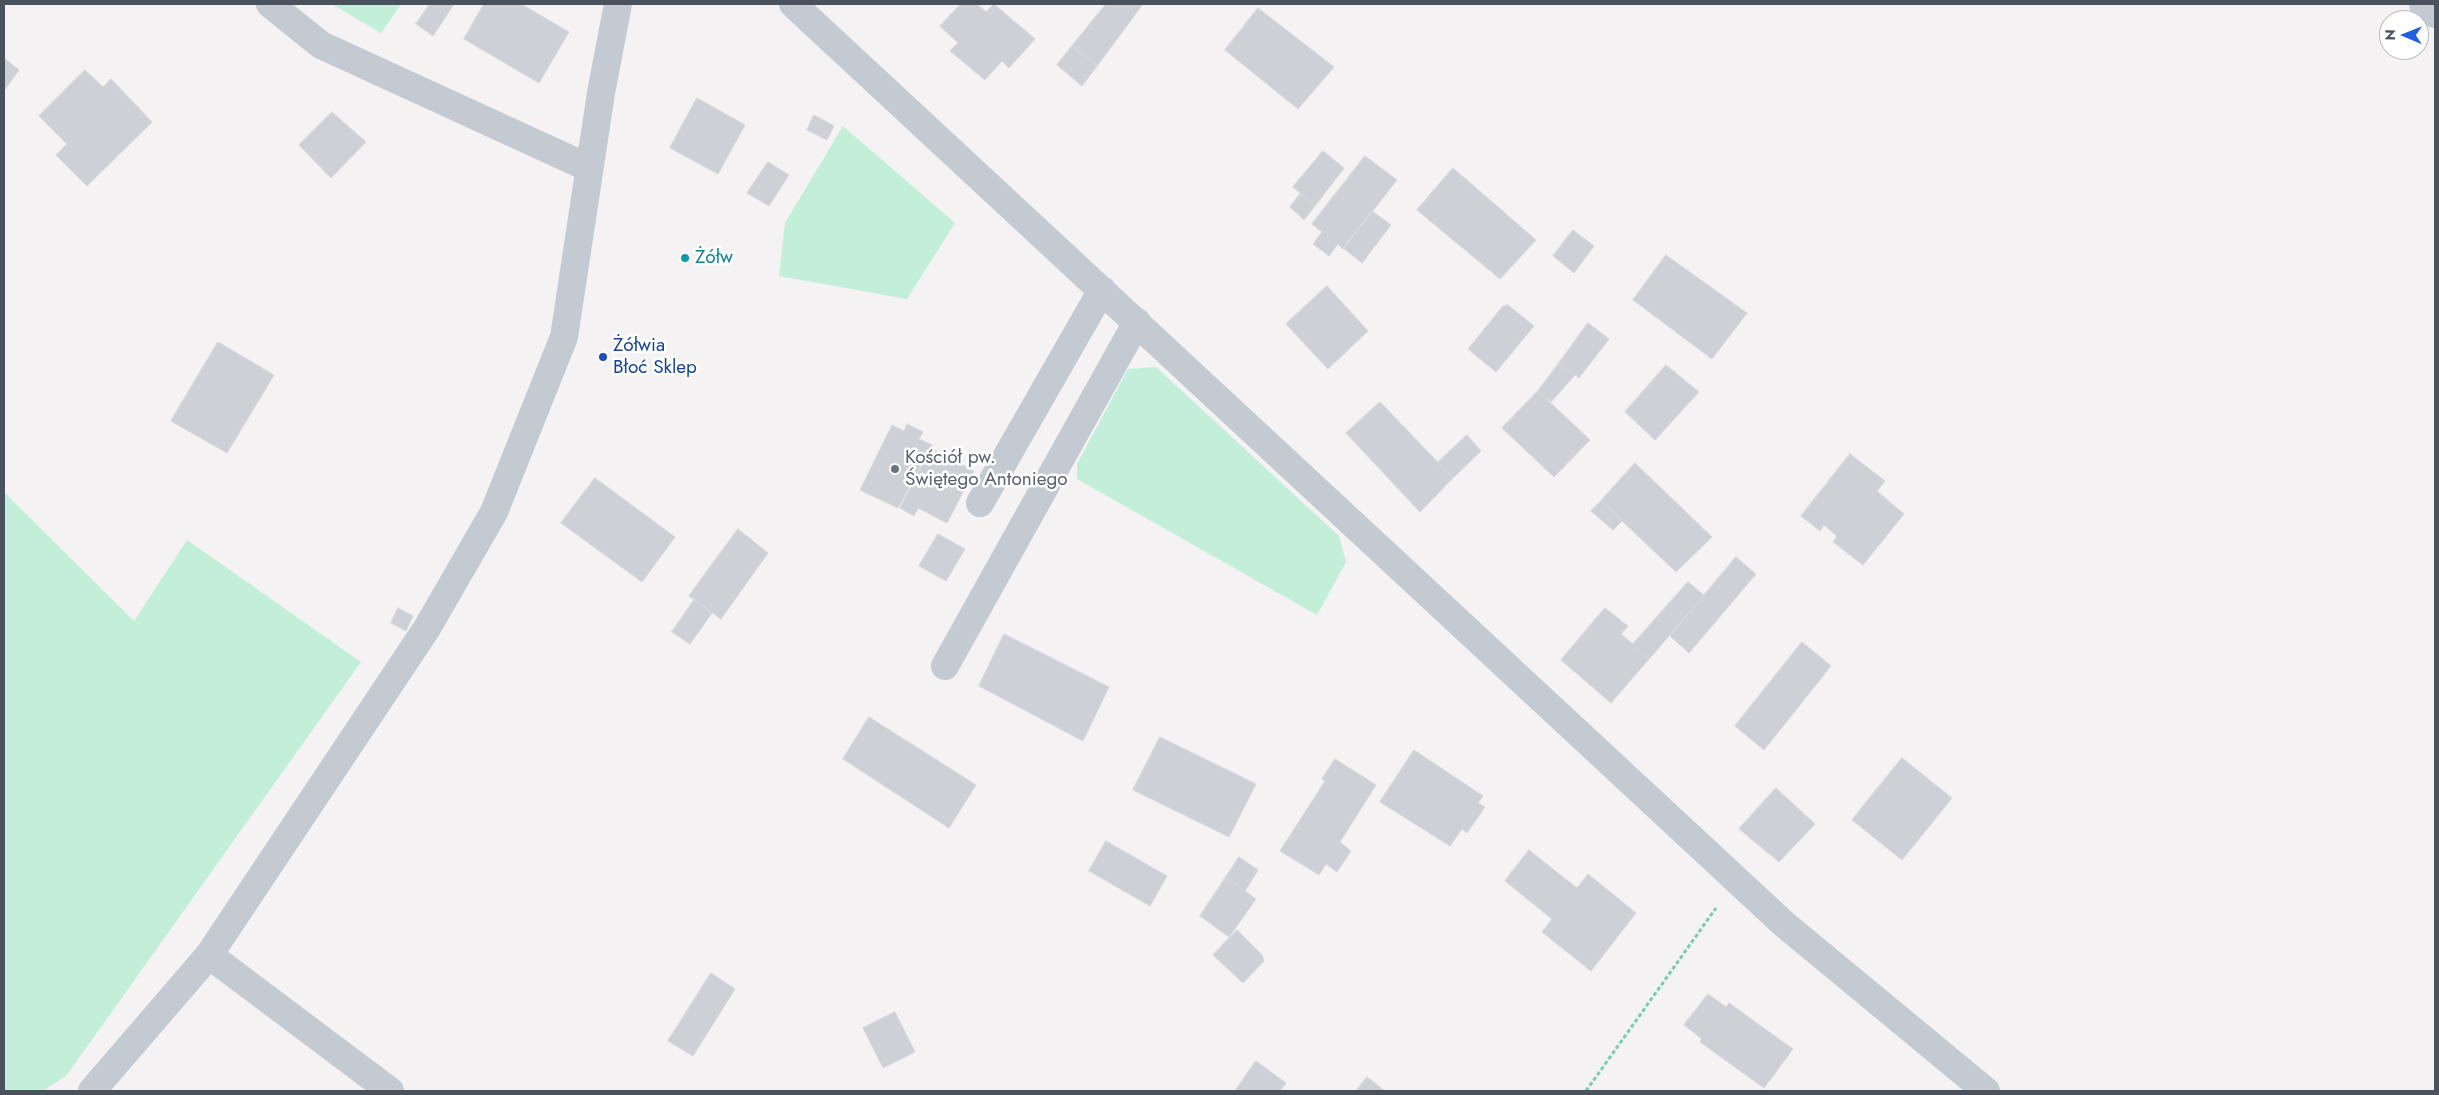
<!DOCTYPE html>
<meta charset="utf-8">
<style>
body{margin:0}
#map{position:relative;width:2439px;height:1095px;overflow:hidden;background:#f4f2f2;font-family:Jost,sans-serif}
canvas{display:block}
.frame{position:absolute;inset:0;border:5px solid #4a525e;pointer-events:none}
.north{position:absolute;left:2379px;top:10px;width:50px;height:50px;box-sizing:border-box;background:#fff;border:1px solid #b7babf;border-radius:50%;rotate:271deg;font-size:14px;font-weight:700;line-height:20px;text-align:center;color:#4a525e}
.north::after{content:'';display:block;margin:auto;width:18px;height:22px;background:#215ede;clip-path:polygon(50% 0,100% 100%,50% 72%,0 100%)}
</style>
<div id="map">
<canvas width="2439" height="1095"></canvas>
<div class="frame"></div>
<div class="north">N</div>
</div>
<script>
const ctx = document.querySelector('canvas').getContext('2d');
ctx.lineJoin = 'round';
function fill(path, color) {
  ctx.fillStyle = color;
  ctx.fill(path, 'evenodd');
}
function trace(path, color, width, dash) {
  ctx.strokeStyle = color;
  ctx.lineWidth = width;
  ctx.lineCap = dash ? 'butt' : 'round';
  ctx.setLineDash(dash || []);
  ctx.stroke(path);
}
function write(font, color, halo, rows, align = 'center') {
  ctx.font = font + ' Jost,sans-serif';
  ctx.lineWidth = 5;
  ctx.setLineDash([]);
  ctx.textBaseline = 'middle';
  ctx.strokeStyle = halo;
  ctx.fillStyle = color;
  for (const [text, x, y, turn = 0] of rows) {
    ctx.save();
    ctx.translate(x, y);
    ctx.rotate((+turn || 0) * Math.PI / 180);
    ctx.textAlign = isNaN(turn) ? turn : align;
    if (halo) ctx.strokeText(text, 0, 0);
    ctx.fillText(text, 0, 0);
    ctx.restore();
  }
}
const green = new Path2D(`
 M332 4H401L381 33Z
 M843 126 955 223 907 299 779 276 785 223Z
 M1156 367 1339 536 1346 562 1317 615 1077 479V464L1128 369Z
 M4 492 134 621 187 540 361 662 66 1076 43 1091H4Z`);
const building = new Path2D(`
 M430 4H454L433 36 416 24Z
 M484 4H521L569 32 539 83 464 39Z
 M961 4H977L986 12 994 4 1035 39 1009 68 1002 61 985 80 950 51 958 43 940 26Z
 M1106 4H1143L1097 66 1072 46Z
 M1258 8 1334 67 1298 109 1225 50Z
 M1072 46 1097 66 1082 86 1057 65Z
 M4 58 19 70 4 91Z
 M85 70 103 87 111 79 152 122 87 186 56 155 67 144 39 116Z
 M697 98 745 125 718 174 670 148Z
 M332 112 366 142 331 178 299 145Z
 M814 115 834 126 827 140 807 130Z
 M1323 151 1344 168 1315 206 1293 187Z
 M1365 156 1397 180 1343 249 1338 244 1329 256 1313 244 1322 232 1312 224Z
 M768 162 789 175 769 206 747 193Z
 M1453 168 1536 240 1500 279 1417 210Z
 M1300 194 1315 206 1304 220 1290 207Z
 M1372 211 1391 225 1362 263 1343 248Z
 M1573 230 1594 246 1574 273 1553 256Z
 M1666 255 1747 313 1712 359 1633 300Z
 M1327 286 1368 331 1328 369 1286 324Z
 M1508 305 1534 326 1496 372 1468 349 1503 306Z
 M1588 323 1609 339 1579 378 1559 363Z
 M218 342 274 375 227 453 171 421Z
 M1559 363 1575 375 1551 402 1538 391Z
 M1666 365 1699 392 1655 440 1625 412Z
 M1538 391 1590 440 1554 477 1502 428Z
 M1380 402 1453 478 1420 512 1346 433Z
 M907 424 923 432 919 439 932 445 898 508 860 490 892 425 904 431Z
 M1467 435 1481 451 1453 478 1438 462Z
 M931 448 974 471 947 523 918 508 914 516 900 508Z
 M1850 454 1885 481 1877 491 1904 514 1863 565 1833 542 1837 536 1824 525 1820 531 1801 516Z
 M1635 463 1712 537 1676 572 1601 501Z
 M595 478 675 537 642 582 561 523Z
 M1601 501 1622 521 1613 530 1591 511Z
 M738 529 768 553 721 619 689 596Z
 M938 534 965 549 946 581 919 566Z
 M1736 557 1756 574 1689 653 1670 636Z
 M1688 582 1704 595 1650 658 1633 644Z
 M694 600 712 613 690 644 672 632Z
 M398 608 413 616 406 631 391 623Z
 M1605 608 1628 626 1621 634 1650 658 1611 703 1561 660Z
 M1004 634 1109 687 1083 741 979 686Z
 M1802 642 1831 666 1764 750 1735 726Z
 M869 717 976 785 949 828 843 759Z
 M1160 737 1256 784 1229 837 1133 790Z
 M1414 750 1483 796 1478 803 1485 807 1467 833 1462 829 1450 846 1380 802Z
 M1902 758 1952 798 1902 860 1852 820Z
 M1335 759 1376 785 1340 842 1351 851 1337 872 1326 864 1319 875 1280 851 1325 781 1322 779Z
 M1776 788 1815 824 1779 862 1739 829Z
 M1106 841 1167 876 1150 906 1089 871Z
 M1529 850 1577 888 1588 874 1636 913 1591 971 1542 932 1552 919 1505 881Z
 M1239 857 1258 870 1245 891 1226 877Z
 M1226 877 1256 899 1229 937 1200 916Z
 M1237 930 1262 955 1264 961 1243 983 1213 955Z
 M711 973 735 989 693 1056 668 1041Z
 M1708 994 1726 1007 1729 1003 1793 1049 1764 1088 1700 1042 1702 1039 1684 1025Z
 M895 1012 915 1052 883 1068 863 1028Z
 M1256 1061 1286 1083 1280 1091H1235Z
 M1367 1077 1385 1091H1356Z`);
const path = new Path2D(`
 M1586 1091 1716 908`);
const minor = new Path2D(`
 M270 4 321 45 589 168
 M793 4 1784 924 1986 1091
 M2423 4 2435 14
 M980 503 1102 290
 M945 666 1137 322
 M209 955 390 1091
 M92 1091 209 955 427 628 494 512 564 337 601 93 618 4`);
const markers = [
 [685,258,5,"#0f9aa8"],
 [603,357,5,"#1a4fb4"],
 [895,469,5,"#6b7280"]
];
const cultureNames = [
 ["Żółw",695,258]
];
const transitNames = [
 ["Żółwia",613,346],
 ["Błoć Sklep",613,368]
];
const worshipNames = [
 ["Kościół pw.",905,458],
 ["Świętego Antoniego",905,480]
];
fill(green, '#c3eed9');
fill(building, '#cfd0d6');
trace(building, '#d6d7dc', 1);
trace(path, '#7ccbad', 3, [4, 2.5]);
trace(minor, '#c3cad2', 28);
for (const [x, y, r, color] of markers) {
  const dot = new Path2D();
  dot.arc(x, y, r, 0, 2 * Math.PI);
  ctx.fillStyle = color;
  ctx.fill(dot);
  trace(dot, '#fff', 2);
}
write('19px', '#0d838f', '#fff', cultureNames, 'left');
write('19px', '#164399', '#fff', transitNames, 'left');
write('19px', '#5b616d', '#fff', worshipNames, 'left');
</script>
